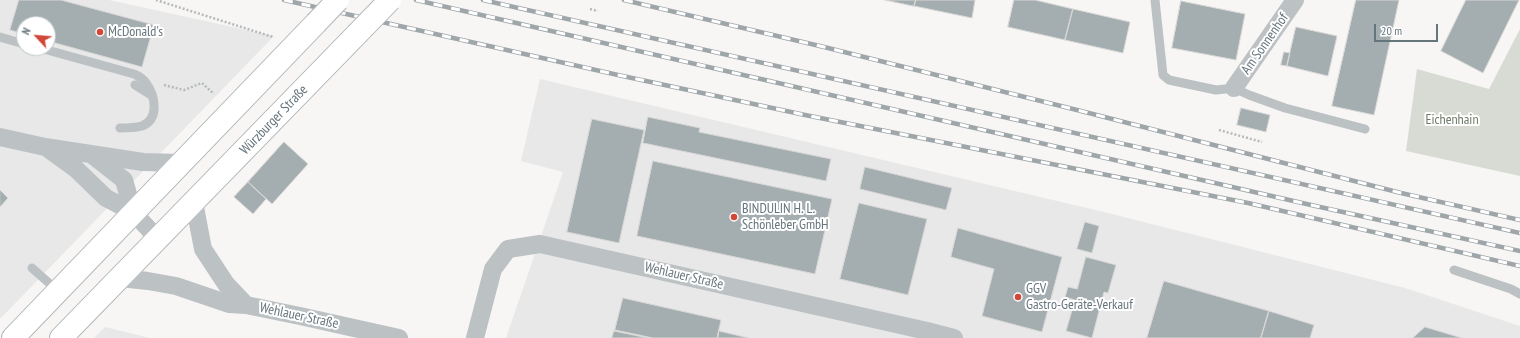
<!DOCTYPE html>
<meta charset="utf-8">
<style>
body{margin:0}
#map{position:relative;width:1520px;height:338px;overflow:hidden;background:#f7f6f4;font-family:"PT Sans Narrow",sans-serif}
canvas{display:block}
.north{position:absolute;left:16px;top:16px;width:40px;height:40px;box-sizing:border-box;background:#fff;border:1px solid #c1c8cb;border-radius:50%;rotate:296deg;font-size:11px;font-weight:700;line-height:16px;text-align:center;color:#65757c}
.north::after{content:'';display:block;margin:auto;width:14px;height:18px;background:#d24738;clip-path:polygon(50% 0,100% 100%,50% 72%,0 100%)}
.scale{position:absolute;left:1374px;top:24px;width:64px;height:18px;box-sizing:border-box;border:2px solid #65757c;border-top:0;padding-left:5px;font-size:12px;line-height:14px;white-space:nowrap;color:#65757c;-webkit-text-stroke:3px #fff;paint-order:stroke}
</style>
<div id="map">
<canvas width="1520" height="338"></canvas>
<div class="north">N</div>
<div class="scale">20 m</div>
</div>
<script>
const ctx = document.querySelector('canvas').getContext('2d');
ctx.lineJoin = 'round';
function fill(path, color) {
  ctx.fillStyle = color;
  ctx.fill(path, 'evenodd');
}
function trace(path, color, width, dash) {
  ctx.strokeStyle = color;
  ctx.lineWidth = width;
  ctx.lineCap = dash ? 'butt' : 'round';
  ctx.setLineDash(dash || []);
  ctx.stroke(path);
}
function write(font, color, halo, rows, align = 'center') {
  ctx.font = font + ' "PT Sans Narrow",sans-serif';
  ctx.lineWidth = 4;
  ctx.setLineDash([]);
  ctx.textBaseline = 'middle';
  ctx.strokeStyle = halo;
  ctx.fillStyle = color;
  for (const [text, x, y, turn = 0] of rows) {
    ctx.save();
    ctx.translate(x, y);
    ctx.rotate((+turn || 0) * Math.PI / 180);
    ctx.textAlign = isNaN(turn) ? turn : align;
    if (halo) ctx.strokeText(text, 0, 0);
    ctx.fillText(text, 0, 0);
    ctx.restore();
  }
}
const built = new Path2D(`
 M0 0H109L274 36 0 319ZM24 24H48V48H24Z
 M540 79 1108 213 1405 288 1520 326V338H506L563 172 521 161Z
 M105 327 150 338H94Z`);
const green = new Path2D(`
 M1520 29V176L1406 151 1417 69 1489 89Z`);
const building = new Path2D(`
 M19 0H61L154 25 142 67 48 41V24H24V34L10 30Z
 M885 0H916L914 6Z
 M916 0H975L972 18 914 6Z
 M1014 0H1035L1073 9 1065 40 1008 27Z
 M1356 0H1399L1374 115 1332 106Z
 M1466 0H1519L1483 73 1441 51Z
 M1181 1 1245 14 1236 60 1172 48Z
 M1073 9 1130 22 1123 53 1065 40Z
 M1296 27 1337 36 1328 76 1287 66Z
 M1284 52 1290 53 1287 66 1281 65Z
 M1241 108 1270 115 1266 132 1237 125Z
 M648 117 700 128 699 132 831 159 826 181 643 143Z
 M592 119 644 130 619 243 567 232Z
 M284 142 308 164 272 204 248 182Z
 M653 161 832 199 815 274 637 236Z
 M865 167 952 188 946 210 860 189Z
 M248 182 266 199 253 214 234 197Z
 M0 190 8 198 0 207Z
 M859 203 927 219 908 295 840 279Z
 M1085 222 1099 226 1092 253 1077 249Z
 M958 228 1062 257 1042 332 982 316 994 269 951 257Z
 M1086 257 1116 265 1108 293 1104 292 1092 338 1066 331 1075 300 1065 297 1068 287 1077 289Z
 M1164 281 1269 311 1261 338H1147Z
 M623 298 721 320 717 338H653L615 330Z
 M1269 311 1314 325 1310 338H1261Z
 M1425 327 1462 338H1413Z
 M614 331 648 338H612Z
 M719 331 749 338H718Z`);
const path = new Path2D(`
 M156 0 273 37
 M590 9 598 11
 M164 85 184 90 202 83 214 94
 M1219 130 1262 142`);
const service = new Path2D(`
 M1155 0 1163 75 1169 80 1216 90 1234 88 1249 95 1285 108 1365 129
 M0 37 24 44
 M40 48 134 74C138 76 143 78 146 83 155 95 160 119 142 126 135 128 127 128 120 128
 M135 85 151 95
 M32 268 58 291
 M1454 270 1511 289 1520 294`);
const minor = new Path2D(`
 M1234 88 1295 0
 M0 137 45 147 143 162 181 163
 M47 148 76 169 106 198 133 212 158 239
 M91 154 124 180 133 212
 M194 202 203 249 226 284 246 305
 M120 278 148 281 176 286 229 304 246 305 300 316 399 338
 M475 338 493 269 508 249 540 244 927 331 954 338`);
const primary = new Path2D(`
 M13 338 316 23
 M61 338 357 34`);
const rail = new Path2D(`
 M284 0 618 75 805 115 1248 203 1520 266
 M416 0 1311 205 1520 251
 M483 0 1520 233
 M624 0 824 47 1081 111 1401 193 1520 220`);
const primaryBridge = new Path2D(`
 M316 23 338 0
 M357 34 390 0`);
const markers = [
 [100,32,4,"#d24738"],
 [734,217,4,"#d24738"],
 [1018,297,4,"#d24738"]
];
const poiNames = [
 ["McDonald's",108,32],
 ["BINDULIN H. L.",742,209],
 ["Schönleber GmbH",742,225],
 ["GGV",1026,289],
 ["Gastro-Geräte-Verkauf",1026,305]
];
const streetNames = [
 ["Am Sonnenhof",1265,44,-55],
 ["Würzburger Straße",274,120,-46],
 ["Wehlauer Straße",684,276,13],
 ["Wehlauer Straße",299,316,12]
];
const parkNames = [
 ["Eichenhain",1452,120]
];
fill(built, '#e7e8e7');
fill(green, '#d7dbd3');
fill(building, '#a4adb0');
trace(building, '#d8d8d6', 1);
trace(primary, '#b0b5b8', 24);
trace(path, '#b6babc', 2.5, [2, 2]);
trace(service, '#bcc1c3', 9);
trace(minor, '#bcc1c3', 18);
trace(primary, '#fff', 22);
trace(rail, '#9ea6a9', 4.5);
trace(rail, '#fff', 3, [9]);
trace(primaryBridge, '#b0b5b8', 24, []);
trace(primaryBridge, '#fff', 22);
for (const [x, y, r, color] of markers) {
  const dot = new Path2D();
  dot.arc(x, y, r, 0, 2 * Math.PI);
  ctx.fillStyle = color;
  ctx.fill(dot);
  trace(dot, '#fff', 1.5);
}
write('14px', '#65757c', '#fff', poiNames, 'left');
write('14px', '#65757c', '#fff', streetNames);
write('14px', '#6d7a67', '#fff', parkNames);
</script>
